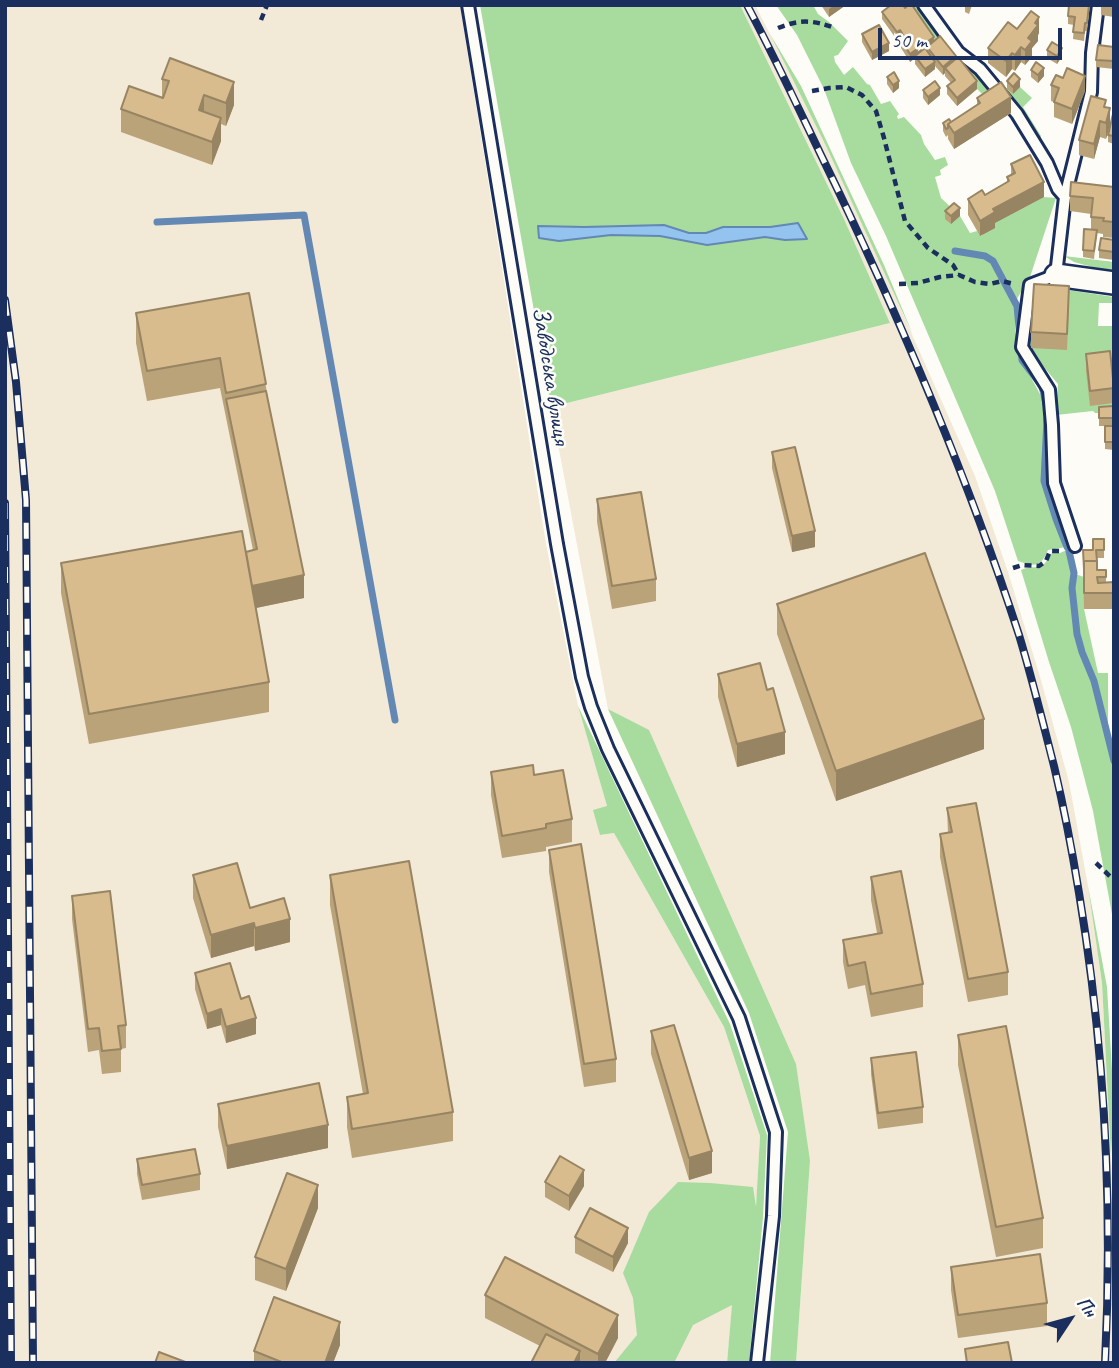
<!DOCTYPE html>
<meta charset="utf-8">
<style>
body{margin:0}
#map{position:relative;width:1119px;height:1368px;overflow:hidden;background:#fdfcf7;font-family:Caveat,sans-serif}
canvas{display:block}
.frame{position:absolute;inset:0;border:7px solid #1b2f5e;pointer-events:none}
.north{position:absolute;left:1035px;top:1284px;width:70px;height:70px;-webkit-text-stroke:5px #fdfcf7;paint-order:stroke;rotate:54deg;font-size:19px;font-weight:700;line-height:28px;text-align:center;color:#1b2f5e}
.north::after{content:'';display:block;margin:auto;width:24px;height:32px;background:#1b2f5e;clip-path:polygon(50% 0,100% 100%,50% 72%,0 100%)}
.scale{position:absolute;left:878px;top:28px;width:184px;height:32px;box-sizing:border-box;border:4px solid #1b2f5e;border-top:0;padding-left:9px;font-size:21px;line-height:24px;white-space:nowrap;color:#1b2f5e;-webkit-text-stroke:5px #fdfcf7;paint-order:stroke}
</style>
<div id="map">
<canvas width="1119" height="1368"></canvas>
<div class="frame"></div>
<div class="north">Пн</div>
<div class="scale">50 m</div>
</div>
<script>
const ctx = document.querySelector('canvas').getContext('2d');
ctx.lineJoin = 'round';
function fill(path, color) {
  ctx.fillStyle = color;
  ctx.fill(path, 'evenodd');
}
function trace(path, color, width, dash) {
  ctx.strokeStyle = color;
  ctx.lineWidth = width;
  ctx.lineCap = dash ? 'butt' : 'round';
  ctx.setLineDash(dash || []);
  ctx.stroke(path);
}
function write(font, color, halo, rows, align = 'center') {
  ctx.font = font + ' Caveat,sans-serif';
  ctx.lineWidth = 5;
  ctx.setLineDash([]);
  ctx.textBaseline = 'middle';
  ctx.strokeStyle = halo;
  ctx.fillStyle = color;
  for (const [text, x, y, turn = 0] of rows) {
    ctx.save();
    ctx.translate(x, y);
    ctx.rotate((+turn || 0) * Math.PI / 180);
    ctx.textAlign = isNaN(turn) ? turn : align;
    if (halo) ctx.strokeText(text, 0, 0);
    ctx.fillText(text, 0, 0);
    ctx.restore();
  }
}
const built = new Path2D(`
 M5 5H460L546 544 578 706 607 806 600 835 614 833 724 1027 760 1136 756 1213 739 1235 727 1363H5Z
 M740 5H755L770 34 826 146 874 249 975 476 1008 572 1041 680 1069 782 1088 886 1102 983 1114 1213V1314L1112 1363H796L810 1161 649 731 608 709 551 407 890 323 844 219Z`);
const green = new Path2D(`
 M480 5H740L844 219 890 323 551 407Z
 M776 5H813L818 14 829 22 848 41 838 55 834 56 835 62 844 75 853 67 867 84 870 85 881 104 890 101 899 114 897 116 898 119 904 117 921 135 924 144 935 160 945 157 948 165 940 170 941 175 935 177 941 198 960 216 970 233 977 231 981 236 993 224 1044 197 1056 198 1030 277 1015 302V329L1020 357 1049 411 1046 480 1067 546 1061 548 1048 550C1041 567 1035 567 1018 561L995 491 886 236 851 163 824 89 797 35Z
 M911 5H921L1001 97 987 92 982 94 936 47Z
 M770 34 801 86 884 265 913 335 826 146Z
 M993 77 1013 94 1020 87 1032 98 1023 107 1041 136 1040 144Z
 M1064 256 1114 262V273L1074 262Z
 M1034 289 1075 291 1114 297V303H1099L1098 326H1112L1114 354V414L1095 413 1093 411 1056 415 1058 384 1028 348Z
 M1069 549 1072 557 1075 574 1084 577V609L1098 673H1108V724L1114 752V925L1093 811 1071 727 1049 662 1021 570C1039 562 1038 576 1052 553H1060Z
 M578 706 730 1024 767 1135 763 1217 749 1363H727L732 1305 693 1325 674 1363H614L637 1335 633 1298 623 1273 649 1212 678 1182 710 1183 753 1187 756 1207 760 1136 724 1027 614 833 600 835 593 810 607 806Z
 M608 709 649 730 796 1064 810 1161 796 1363H770L788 1132 749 1013Z
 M1088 886 1107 987 1114 1104 1111 1157 1102 983Z`);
const water = new Path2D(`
 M798 223 807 239 785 240 765 237 707 245 660 236 611 235 559 241 539 238 538 226 584 227 664 225 689 233H706L723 227H770Z`);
const stream = new Path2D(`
 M157 222 304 215 395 720
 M955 251 985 256 993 261 1017 306 1022 360 1042 386 1046 404
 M1047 419 1044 481 1056 519 1067 547
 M1069 551 1074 573 1072 588 1077 634 1082 652 1094 681 1114 761`);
const path = new Path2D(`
 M261 20 267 5
 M778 28C800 19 813 20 835 28
 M812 91 829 88 846 87 862 95 876 111 884 138 905 221 928 248 953 265 959 275
 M899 284 918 283 940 277 959 275 975 282 990 284 1002 281 1014 284
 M1013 568 1022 565 1039 566 1046 561 1050 551H1059
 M1096 863 1114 880`);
const service = new Path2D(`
 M468 5 557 544 582 677 591 707 608 749 739 1018 776 1132 773 1216 757 1363
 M924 5 958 52 980 69 1017 114 1047 163 1058 189 1065 197 1056 275 1030 285 1022 347 1049 390 1052 425 1054 483 1075 546
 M1065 197 1091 92 1092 53 1098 5`);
const minor = new Path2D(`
 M1056 275 1114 283`);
const rail = new Path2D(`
 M747 5C773 54 796 103 820 153 896 309 965 469 1019 635 1032 678 1043 723 1054 766 1064 808 1072 850 1079 893 1105 1050 1113 1203 1105 1363
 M5 300 16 382 26 500 33 1363
 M5 503 11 1363`);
const wall = new Path2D(`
 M821 5H846L829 17Z
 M965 5H972L969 14 965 12Z
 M1101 5H1114V17L1101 15Z
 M882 12 934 41 956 59 977 89 957 106 947 94V86L951 83 945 76V73L943 75 935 66V69L925 77 915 64V58L910 62 901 48V40L900 38 897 40 882 19Z
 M1089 12 1087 31H1085L1084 41 1073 39 1074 25 1068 24V16Z
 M1017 29 1039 33 1038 35V41L1032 48V57L1025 65 1021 62 1015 71 1012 69 1006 77 988 63V48Z
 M862 34 889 51 872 60 862 42Z
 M1114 47V69L1096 67V60Z
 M1047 50 1062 56 1057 64 1047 58Z
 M1031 70 1044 76 1038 83 1031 77Z
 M887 77 899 88 893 93 887 84Z
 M162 79 234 105 226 126 221 124V141L212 165 121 132V109L162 98Z
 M1007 81 1020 87 1013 94 1007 89Z
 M1051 85 1085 91 1072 124 1054 117V102L1051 101Z
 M923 90 940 95 928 105 923 98Z
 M977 98 1011 113 954 149 948 139V135L946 137 943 131V123L951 122 977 105Z
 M1106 108 1110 124 1106 139 1100 137 1094 159 1079 155V140Z
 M1114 110V144L1108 142V135Z
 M1011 164 1044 197 995 223V228L980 236 968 215V199L985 195 1007 182V177L1011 176Z
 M1114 187V238L1103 237V234L1097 233 1094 259 1083 257V250L1091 230V214L1070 211V196Z
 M945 211 960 216 951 224 945 219Z
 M1114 240V260L1099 258V250Z
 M249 293 304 598 256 608 269 682V712L89 744 61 593V563L246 552 253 550 220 388 147 401 136 343V313Z
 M1069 302 1067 350 1031 348V332Z
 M1086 354 1114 380V403L1090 406 1086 370Z
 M1113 406V426H1099V407Z
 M1105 426H1114V450L1105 449Z
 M772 452 815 547 792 552 772 468Z
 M597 499 656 579V601L612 609 597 522Z
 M1104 539V558H1097V570H1106V583L1114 582V609H1084L1083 550H1093Z
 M777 604 984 749 836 801 777 634Z
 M718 674 767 690 785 754 737 767 718 697Z
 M491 772 534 775 572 819V842L546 847V851L502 858 491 795Z
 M947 808 1008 972V995L968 1002 940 857V834L948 833Z
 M549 850 616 1059V1082L584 1087 549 872Z
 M193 875 250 908 290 942 255 951 254 946 211 958 193 898Z
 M330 875 453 1112V1141L352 1158 347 1127V1097L363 1094 330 905Z
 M871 877 923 984V1007L871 1017 865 985 848 989 843 962V940L877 933 871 900Z
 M72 896 126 1025V1048L121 1049V1072L102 1074 99 1050 88 1052 72 919Z
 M195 973 241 999 256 1034 226 1043 221 1025 207 1029 195 989Z
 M651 1031 712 1173 689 1180 651 1054Z
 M958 1035 1043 1218V1248L996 1257 958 1065Z
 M871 1058 923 1107V1123L878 1129 871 1074Z
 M218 1104 328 1148 227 1169 218 1127Z
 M137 1159 200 1174V1190L142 1200 137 1174Z
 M545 1182 584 1186 569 1211 545 1197Z
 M318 1208 286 1291 255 1280V1257Z
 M575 1237 628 1243 613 1272 575 1253Z
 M951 1267 1047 1303V1326L958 1338 951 1290Z
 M485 1295 618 1338 605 1363H531L540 1346 485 1318Z
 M340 1345 333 1363H254V1351Z`);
const shadedWall = new Path2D(`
 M835 5H846L829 17V9Z
 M1039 17V33L1038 35V41L1032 48V57L1025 65V50L1028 38 1035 23Z
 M900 30V38L897 40V32Z
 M934 37V45L927 47V50L915 56V58L910 62V54Z
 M889 43V51L872 60V52Z
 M1021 47V62L1015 71V55Z
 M1062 48V56L1057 64V56Z
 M1012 53V69L1006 77V61Z
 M956 56V64L945 68V73L943 75V67Z
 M935 62V69L925 77V69Z
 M1044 68V76L1038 83V75Z
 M1085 76V91L1072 124V109Z
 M1020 79V87L1013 94V87Z
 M899 81V88L893 93V85Z
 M977 81V89L957 106V98Z
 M234 82V105L226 126V103Z
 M940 88V95L928 105V97Z
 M204 95V118L199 110Z
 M1011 97V113L954 149V133Z
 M1110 108V124L1106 139V123Z
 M221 118V141L212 165V142Z
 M1100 121V137L1094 159V144Z
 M1044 182V197L995 223V228L980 236V221L993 209Z
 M960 208V216L951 224V216Z
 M815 531V547L792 552V536Z
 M304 575V598L251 609V586Z
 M984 719V749L836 801V771Z
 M785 732V754L737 767V744Z
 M290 919V942L255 951V928Z
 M254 923V946L211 958V935Z
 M221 1009V1025L207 1029V1014Z
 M256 1018V1034L226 1043V1027Z
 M328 1125V1148L227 1169V1146Z
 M712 1151V1173L689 1180V1158Z
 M584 1170V1186L569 1211V1196Z
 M318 1185V1208L286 1291V1269Z
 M628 1228V1243L613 1272V1257Z
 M618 1315V1338L605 1363H598V1354Z
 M340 1322V1345L333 1363H325Z
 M580 1351V1363H574Z`);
const building = new Path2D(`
 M891 5H903L905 8 908 5H912L934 37 910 54 901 40 905 38 900 30 897 32 882 12Z
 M1069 5H1089L1087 23H1085L1084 33 1073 32 1075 17 1068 16Z
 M1031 11 1039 17 1035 23 1038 25 1028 38 1032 41 1025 50 1021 47 1015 55 1012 53 1006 61 988 48 1008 22 1017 29Z
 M879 25 889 43 872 52 862 34Z
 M940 36 956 56 943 67 927 47Z
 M1052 42 1062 48 1057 56 1047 50Z
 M1098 45 1114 47V61L1096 60Z
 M925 48 935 62 925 69 915 56Z
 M958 57 977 81 957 98 947 86 955 80 945 68Z
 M170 58 234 82 226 103 204 95 199 110 221 118 212 142 121 109 129 86 163 98 169 81 162 79Z
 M1036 62 1044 68 1038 75 1031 70Z
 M1067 68 1085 76 1072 109 1054 102 1059 88 1051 85 1056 75 1063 78Z
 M894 72 899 81 893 85 887 77Z
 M1014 73 1020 79 1013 87 1007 81Z
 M935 81 940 88 928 97 923 90Z
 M1001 82 1011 97 954 133 948 124 980 103 977 98Z
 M1091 96 1106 100 1104 107 1110 108 1106 123 1100 121 1094 144 1079 140Z
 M1114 110V136L1108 135Z
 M949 119 951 122 948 124V128L946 129 943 123Z
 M1030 155 1044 182 993 209 995 212 980 221 968 199 982 190 985 195 1009 181 1007 177 1015 173 1011 164Z
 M1071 182 1114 187V222L1103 221 1104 218 1091 217 1093 198 1070 196Z
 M954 203 960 208 951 216 945 211Z
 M1084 229 1097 230 1094 251 1083 250Z
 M1101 238 1114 240V252L1099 250Z
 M1034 284 1069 286 1067 334 1031 332Z
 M249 293 266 384 226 393 220 358 147 371 136 313Z
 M1110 351 1114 388 1090 391 1086 354Z
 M266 391 304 575 252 586 246 552 257 549 226 399Z
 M1113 406V418H1099V407Z
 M1105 426H1114V442H1105Z
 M795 447 815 531 792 536 772 452Z
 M641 492 656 579 612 586 597 499Z
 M242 531 269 682 89 714 61 563Z
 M1093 539H1104V550H1096L1097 561H1084V569L1083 550H1093Z
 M925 553 984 719 836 771 777 604Z
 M1084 561H1097V570H1106V577H1097L1098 583 1114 582V593H1084Z
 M760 663 767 690 773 688 785 732 737 744 718 674Z
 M533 765 534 775 563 770 572 819 546 824V828L502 836 491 772Z
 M976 803 1008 972 968 979 940 834 952 832 947 808Z
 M581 844 616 1059 584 1064 549 850Z
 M409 861 453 1112 352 1129 347 1097 368 1093 330 875Z
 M237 863 250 908 284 898 290 919 255 928 254 923 211 935 193 875Z
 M901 871 923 984 871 994 865 962 848 966 843 940 882 933 871 877Z
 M110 891 126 1025 118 1026 121 1049 102 1051 99 1028 88 1029 72 896Z
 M230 963 241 999 249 996 256 1018 226 1027 221 1009 207 1014 195 973Z
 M674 1025 712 1151 689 1158 651 1031Z
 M1006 1026 1043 1218 996 1227 958 1035Z
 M916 1052 923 1107 878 1113 871 1058Z
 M319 1083 328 1125 227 1146 218 1104Z
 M195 1149 200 1174 142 1185 137 1159Z
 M560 1156 584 1170 569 1196 545 1182Z
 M287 1173 318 1185 286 1269 255 1257Z
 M590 1208 628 1228 613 1257 575 1237Z
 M1040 1254 1047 1303 958 1315 951 1267Z
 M505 1257 618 1315 598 1354 485 1295Z
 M274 1297 340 1322 325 1363H284L254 1351Z
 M546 1334 580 1351 574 1363H531Z
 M1008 1342 1012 1363H967L965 1349Z
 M159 1352 188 1363H155Z`);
const streetNames = [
 ["Заводська вулиця",550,376,81]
];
fill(built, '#f2e9d7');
fill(green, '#a7dc9e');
fill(water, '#93c3ee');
trace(water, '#6388b4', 2);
trace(stream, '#6388b4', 7);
trace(service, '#1b2f5e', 16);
trace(minor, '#1b2f5e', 26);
trace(path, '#1b2f5e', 4.5, [7, 5]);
trace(service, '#fdfcf7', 10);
trace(minor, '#fdfcf7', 21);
trace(rail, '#1b2f5e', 8);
trace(rail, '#fdfcf7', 5, [16]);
fill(wall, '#baa279');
fill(shadedWall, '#978463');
fill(building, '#d8bc8d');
trace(building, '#978463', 2);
write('24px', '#1b2f5e', '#fdfcf7', streetNames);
</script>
